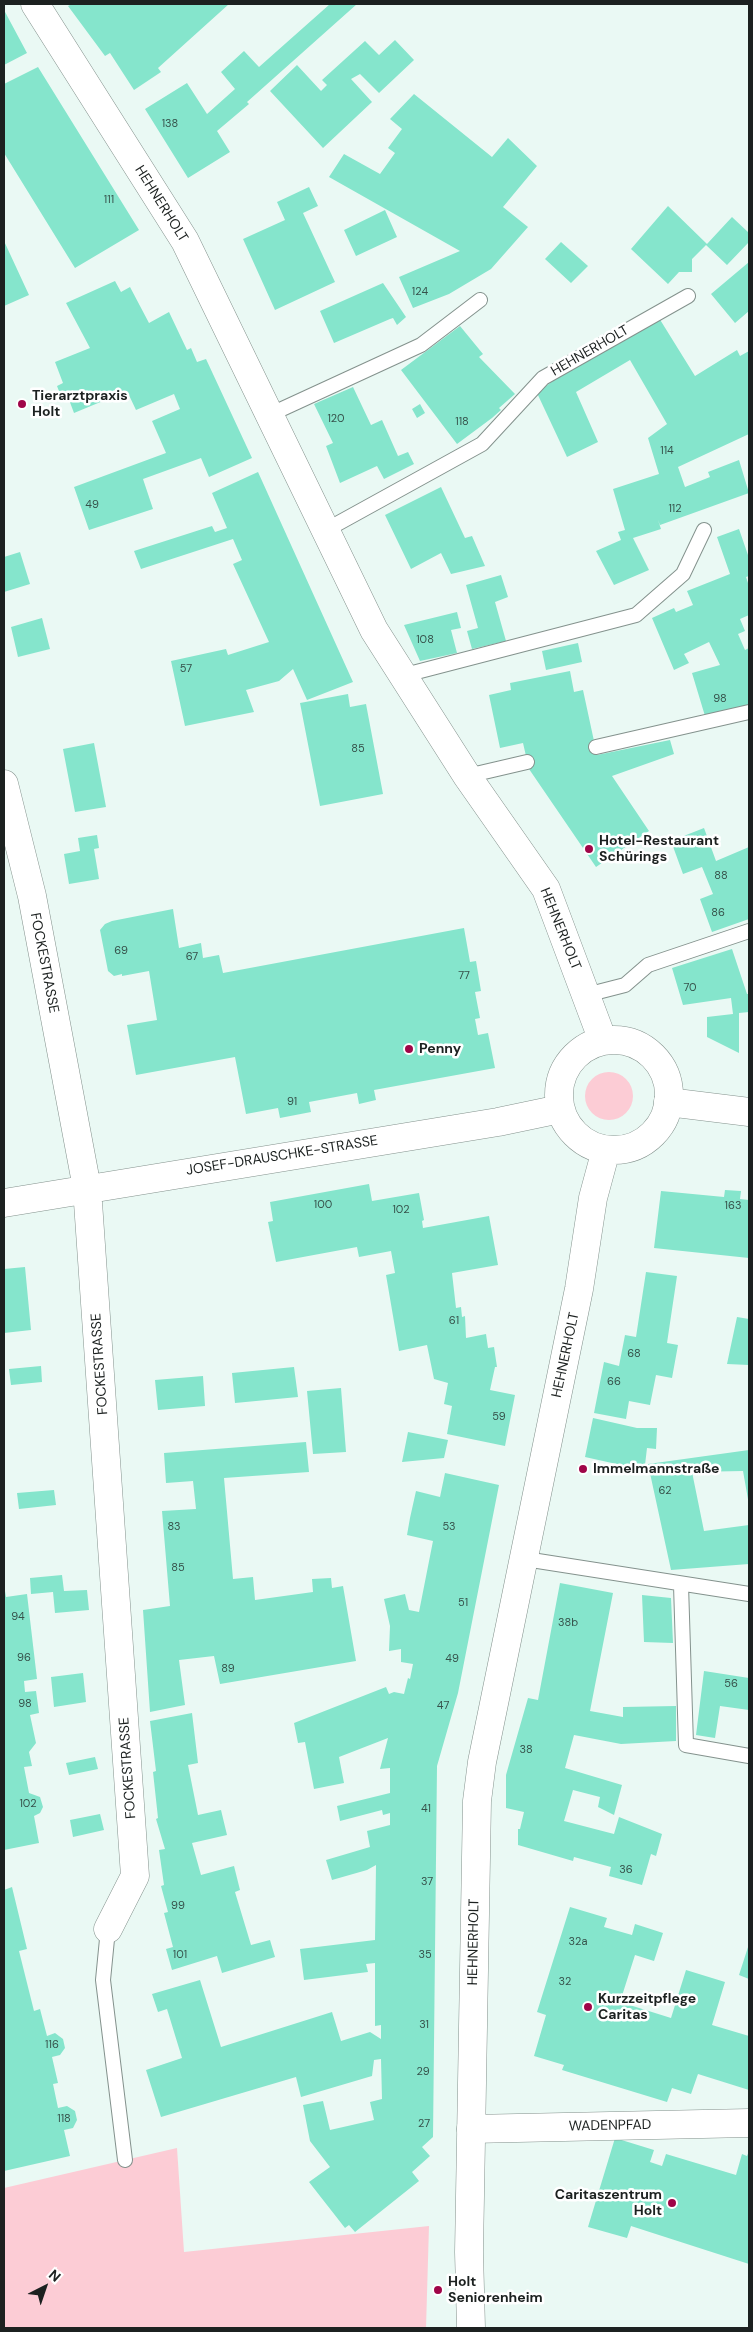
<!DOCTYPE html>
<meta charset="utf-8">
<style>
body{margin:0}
#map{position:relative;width:753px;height:2332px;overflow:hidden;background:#eaf9f4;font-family:"DM Sans",sans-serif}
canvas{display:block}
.frame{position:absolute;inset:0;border:5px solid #1c2120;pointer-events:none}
.north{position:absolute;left:20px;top:2262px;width:50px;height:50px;-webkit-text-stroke:4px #fff;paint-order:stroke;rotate:41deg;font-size:14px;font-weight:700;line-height:20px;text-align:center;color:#1c2120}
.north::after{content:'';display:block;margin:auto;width:18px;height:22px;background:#1c2120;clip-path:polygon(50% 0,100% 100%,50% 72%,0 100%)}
</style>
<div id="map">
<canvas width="753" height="2332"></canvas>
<div class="frame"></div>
<div class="north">N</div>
</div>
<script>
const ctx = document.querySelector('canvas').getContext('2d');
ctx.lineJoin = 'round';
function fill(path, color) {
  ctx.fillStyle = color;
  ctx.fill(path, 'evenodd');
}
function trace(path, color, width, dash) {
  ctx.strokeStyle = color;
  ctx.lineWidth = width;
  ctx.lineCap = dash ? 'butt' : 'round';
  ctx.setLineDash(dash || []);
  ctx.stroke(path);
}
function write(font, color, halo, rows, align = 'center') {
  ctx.font = font + ' "DM Sans",sans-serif';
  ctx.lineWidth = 5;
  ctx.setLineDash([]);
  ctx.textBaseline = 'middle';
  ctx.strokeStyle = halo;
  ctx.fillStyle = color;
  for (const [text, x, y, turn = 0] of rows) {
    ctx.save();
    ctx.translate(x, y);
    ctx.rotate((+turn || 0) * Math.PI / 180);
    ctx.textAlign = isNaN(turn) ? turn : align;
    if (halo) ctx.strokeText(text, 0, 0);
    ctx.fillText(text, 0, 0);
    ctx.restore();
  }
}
const green = new Path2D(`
 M585 1096a24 24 0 1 1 48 0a24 24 0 1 1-48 0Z
 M177 2148 184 2252 429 2226 426 2328H4V2188Z`);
const building = new Path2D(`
 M72 4H229L158 68 161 72 134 90 110 53 105 56 68 6Z
 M330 4H357L247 102 249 104 217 131 230 152 188 178 145 109 187 83 207 114 235 89 221 72 244 51 259 67Z
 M4 10 27 53 4 65Z
 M395 40 414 60 379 93 360 74 351 79 372 102 323 148 270 91 297 65 321 91 327 85 322 80 365 41 379 55Z
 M38 67 139 230 75 268 4 153V84Z
 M414 94 492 157 508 138 537 166 503 207 528 227 491 269 449 294 413 308 399 277 460 251 329 177 344 154 380 174 395 153 388 148 402 129 390 119Z
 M309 187 318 206 303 213 335 282 275 310 243 239 285 220 277 202Z
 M668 206 707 244 732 217 749 233V242L727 265 706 245 692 259V272H679L668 284 631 249Z
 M385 210 397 237 356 256 344 230Z
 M4 241 29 295 4 306Z
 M561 242 588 266 571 283 545 259Z
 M749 262V311L735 323 711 294Z
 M115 281 121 292 130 287 149 323 169 312 187 350 191 348 197 362 206 359 252 458 209 477 201 458 143 479 153 509 89 530 74 487 166 453 152 421 180 409 174 394 136 410 127 391 74 413 68 397 62 399 57 386 63 383 55 362 90 348 66 303Z
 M383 283 406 317 397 325 393 318 390 319 334 343 320 311Z
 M659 318 695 376 737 350 740 356 749 351V434L678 467 685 487 710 477 708 472 739 460 749 493 660 525 658 520 661 529 633 538 649 570 614 585 596 551 621 540 618 532 625 530 613 489 659 474 648 438 667 424 630 360 576 392 598 442 567 457 537 393 554 380Z
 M460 326 483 354 479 357 515 394 499 408 501 410 492 418 457 444 401 370Z
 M353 387 371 425 382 420 398 456 408 452 414 464 384 479 377 466 340 483 326 446 333 443 314 404Z
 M420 404 425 413 417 418 412 409Z
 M258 472 353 682 307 700 293 669 279 681 246 690 254 712 185 726 171 661 226 649 228 655 269 642 233 564 242 560 233 539 141 569 134 551 212 526 215 532 227 528 212 493Z
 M441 487 465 538 472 536 485 566 451 574 441 553 411 569 385 515Z
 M739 529 749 558V576L746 577 749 586V615L740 619 745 631 738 634 745 650 749 648V705L705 716 692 673 720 665 709 642 684 654 689 663 674 670 652 618 674 608 676 612 693 605 687 591 730 574 717 537Z
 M20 552 30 584 4 592V557Z
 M501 575 508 597 495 602 506 641 472 649 467 631 478 628 466 585Z
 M457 612 461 628 451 630 457 653 420 661 404 625Z
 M42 618 50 649 18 657 11 627Z
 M578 643 582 662 546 670 542 651Z
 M570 671 574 692 583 690 597 755 670 740 674 754 612 776 649 831 596 867 529 769 523 743 500 748 489 695 511 690 510 683Z
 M348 694 350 707 366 704 383 794 320 806 300 703Z
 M94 743 106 807 75 812 63 749Z
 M704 828 716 861 749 847V919L712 932 700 899 713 894 702 867 683 874 671 841Z
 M97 835 99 848 94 849 99 879 69 884 64 854 80 851 78 838Z
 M173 909 179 948 201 943 203 958 219 955 223 973 464 928 470 962 476 961 481 991 475 992 480 1018 475 1019 478 1035 488 1033 495 1068 374 1090 376 1100 359 1104 357 1093 309 1102 311 1112 280 1118 278 1108 246 1114 235 1057 136 1075 127 1025 157 1020 149 971 122 976V974L114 976 108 971 100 930 105 924 112 921Z
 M732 949 747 994H749V1012L739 1013V1053L707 1037V1017L733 1014 731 998 683 1005 672 968Z
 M369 1184 372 1201 419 1193 424 1220 422 1221 423 1228 489 1216 498 1265 452 1273 456 1308 461 1307 462 1317 465 1316 466 1338 486 1334 488 1348 494 1347 497 1367H495L490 1390 515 1395 505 1446 447 1434 452 1406 444 1404 448 1383 434 1379 427 1345 399 1351 386 1275 395 1273 391 1251 359 1257 357 1247 276 1262 268 1222 273 1221 270 1202Z
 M725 1190 741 1191 740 1199 749 1200V1258L654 1248 661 1191 724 1197Z
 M25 1267 31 1330 4 1333V1269Z
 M646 1272 677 1276 667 1343 678 1345 672 1378 656 1375 650 1405 629 1401 626 1419 594 1413 604 1362 619 1366 625 1335 636 1337Z
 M737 1317 749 1319V1365L727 1364Z
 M41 1366 42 1382 11 1385 9 1369Z
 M294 1367 298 1397 235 1403 232 1373Z
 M203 1376 205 1406 158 1410 155 1380Z
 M341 1388 346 1452 313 1454 307 1391Z
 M593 1418 637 1428H657L656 1449 647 1448 645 1465 630 1467 585 1457Z
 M408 1432 448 1440 444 1458 402 1462Z
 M306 1442 309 1472 224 1478 233 1579 253 1577 255 1600 313 1592 312 1579 331 1578 332 1588 343 1586 356 1661 220 1684 214 1656 179 1660 185 1705 150 1712 143 1610 170 1606 162 1511 196 1509 193 1481 166 1483 164 1453Z
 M749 1450V1505L743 1471 692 1472 704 1531 749 1525V1564L671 1570 648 1464Z
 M445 1473 499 1485 458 1693 437 1766 433 2137 422 2147 430 2156 412 2172 419 2181 355 2232 349 2225 345 2228 309 2182 330 2167 310 2141 303 2105 323 2101 330 2130 374 2120 370 2102 382 2099 381 2059 374 2060 372 2076 301 2097 296 2077 161 2117 146 2070 182 2058 167 2009 158 2012 152 1994 200 1980 221 2047 332 2012 341 2041 370 2032 381 2039V2025L375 2026V1963L366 1964 368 1972 304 1980 300 1949 375 1940 376 1865 367 1870 332 1880 326 1860 370 1847 367 1831 390 1825V1813L383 1815 382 1810 340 1821 337 1806 390 1793V1768L380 1769 388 1738 339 1757 344 1783 314 1789 305 1742 298 1743 294 1723 386 1687 389 1694 394 1692 404 1694 408 1678 410 1679 413 1664 401 1662V1649L389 1651 390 1626 384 1599 405 1594 409 1610 419 1612 433 1541 407 1535 410 1518 416 1491 440 1497Z
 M54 1490 56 1505 19 1509 17 1493Z
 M62 1575 64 1591 87 1590 89 1610 55 1613 53 1592 31 1594 30 1578Z
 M560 1583 613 1593 590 1711 623 1717V1707L676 1706V1741L621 1744 574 1735 565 1768 622 1785 614 1815 598 1807 600 1797 573 1790 564 1821 614 1834 619 1817 662 1834 656 1856 651 1854 642 1885 609 1876 611 1867 574 1857 573 1861 518 1845V1829H520L524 1812 506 1808V1775L528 1698 538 1700Z
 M4 1585 6 1597 27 1594 37 1679 24 1681 25 1692 36 1691 39 1713 30 1715 36 1743 29 1752 32 1766 24 1767 29 1793 40 1797 43 1807 40 1813 34 1816 39 1843 4 1850Z
 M642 1595 671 1598 673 1643 644 1642Z
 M704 1671 749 1678V1710L720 1706 715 1738 696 1735Z
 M83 1673 86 1702 54 1707 51 1677Z
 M192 1713 198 1763 188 1765 198 1815 221 1810 227 1835 192 1843 201 1875 234 1866 240 1890 235 1892 251 1945 270 1940 275 1957 222 1973 217 1956 172 1970 166 1949 173 1947 164 1913 168 1912 161 1886 164 1885 159 1850 165 1849 156 1819 158 1818 153 1772 156 1771 150 1721Z
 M95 1757 98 1769 69 1775 66 1763Z
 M100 1814 104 1830 73 1837 70 1820Z
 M12 1887 27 1949 19 1951 34 2011 40 2009 47 2036 55 2033 63 2039 65 2048 60 2055 52 2057 58 2083 53 2084 58 2108 67 2106 75 2111 77 2120 73 2128 64 2130 70 2156 4 2171V1890Z
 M570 1907 607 1918 604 1927 632 1935 635 1924 663 1933 654 1961 635 1955 620 2002 671 2018 686 1970 725 1982 712 2025 749 2036V2090L698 2074 691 2094 672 2088 667 2102 562 2070 564 2065 534 2056 546 2015 537 2012Z
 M749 1944V1979L739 1975Z
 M615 2138 654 2150 650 2162 662 2166 666 2154 736 2175 742 2154 747 2156 749 2151V2264L631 2226 627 2238 588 2227Z`);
const service = new Path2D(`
 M269 415 421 345 480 300
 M326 530 482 444 543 378 688 296
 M401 676 636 615 683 574 704 530
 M596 747 749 712
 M467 776 527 762
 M586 995 625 985 648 965 749 931
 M525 1559 749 1594
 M681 1585 686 1745 749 1756
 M108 1929 103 1980 125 2160`);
const minor = new Path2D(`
 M4 784 32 896 87 1188 135 1876 108 1929
 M668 1102 749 1112
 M4 1203 498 1122 560 1109
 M471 2129 749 2123`);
const tertiary = new Path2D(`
 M35 4 185 241 374 630 467 776 546 889 603 1041
 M559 1095a55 55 0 1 1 110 0a55 55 0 1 1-110 0Z
 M471 2328 469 2252 477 1801 482 1762 579 1289 593 1198 606 1150`);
const markers = [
 [22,404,5,"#9f0548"],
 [589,849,5,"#9f0548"],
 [409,1049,5,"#9f0548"],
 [583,1469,5,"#9f0548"],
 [588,2007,5,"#9f0548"],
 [672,2203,5,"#9f0548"],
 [438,2290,5,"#9f0548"]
];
const numberNames = [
 ["138",170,124],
 ["111",109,200],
 ["124",420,292],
 ["120",336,419],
 ["118",462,422],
 ["114",667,451],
 ["49",92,505],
 ["112",675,509],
 ["108",425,640],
 ["57",186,669],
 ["98",720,699],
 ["85",358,749],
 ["88",721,876],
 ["86",718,913],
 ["69",121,951],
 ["67",192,957],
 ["77",464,976],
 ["70",690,988],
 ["91",292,1102],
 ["100",323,1205],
 ["163",733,1206],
 ["102",401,1210],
 ["61",454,1321],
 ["68",634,1354],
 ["66",614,1382],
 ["59",499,1417],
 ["62",665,1491],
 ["83",174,1527],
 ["53",449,1527],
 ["85",178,1568],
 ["51",463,1603],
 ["94",18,1617],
 ["38b",568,1623],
 ["96",24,1658],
 ["49",452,1659],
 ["89",228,1669],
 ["56",731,1684],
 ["98",25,1704],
 ["47",443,1706],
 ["38",526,1750],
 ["102",28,1804],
 ["41",426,1809],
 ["36",626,1870],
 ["37",427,1882],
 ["99",178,1906],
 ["32a",578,1942],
 ["101",180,1955],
 ["35",425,1955],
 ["32",565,1982],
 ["31",424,2025],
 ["116",52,2045],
 ["29",423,2072],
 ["118",64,2119],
 ["27",424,2124]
];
const streetNames = [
 ["HEHNERHOLT",161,204,58],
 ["HEHNERHOLT",590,351,-30],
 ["HEHNERHOLT",560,929,68],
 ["FOCKESTRASSE",44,963,79],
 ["JOSEF-DRAUSCHKE-STRASSE",282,1156,-9],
 ["HEHNERHOLT",566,1355,-78],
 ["FOCKESTRASSE",100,1364,-94],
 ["FOCKESTRASSE",128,1768,-94],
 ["HEHNERHOLT",474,1942,-89],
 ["WADENPFAD",610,2126,-1]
];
const poiNames = [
 ["Tierarztpraxis",32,396],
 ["Holt",32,412],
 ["Hotel-Restaurant",599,841],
 ["Schürings",599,857],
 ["Penny",419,1049],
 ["Immelmannstraße",593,1469],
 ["Kurzzeitpflege",598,1999],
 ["Caritas",598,2015],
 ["Caritaszentrum",662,2195,"right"],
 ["Holt",662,2211,"right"],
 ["Holt",448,2282],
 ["Seniorenheim",448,2298]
];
fill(green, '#fcccd5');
fill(building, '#85e5cc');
trace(service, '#84928d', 16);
trace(minor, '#84928d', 29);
trace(tertiary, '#84928d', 29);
trace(service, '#fff', 14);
trace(minor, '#fff', 28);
trace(tertiary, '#fff', 28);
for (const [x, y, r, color] of markers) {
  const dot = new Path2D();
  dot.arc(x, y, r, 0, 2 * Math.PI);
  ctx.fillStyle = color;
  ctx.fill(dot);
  trace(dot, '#fff', 2);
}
write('11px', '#36524b', null, numberNames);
write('14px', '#1c2120', '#fff', streetNames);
write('bold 14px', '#1c2120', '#fff', poiNames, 'left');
</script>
